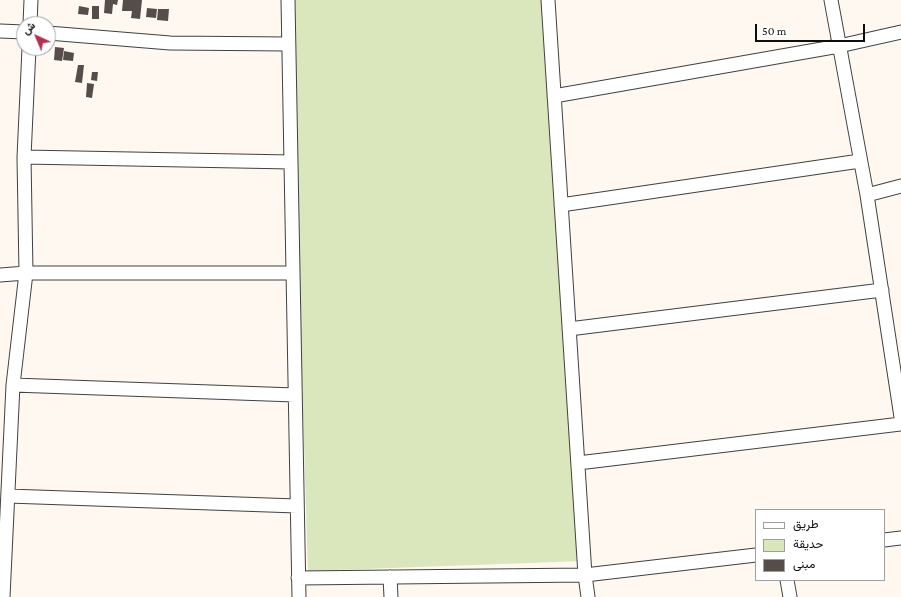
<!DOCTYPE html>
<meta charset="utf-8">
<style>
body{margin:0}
#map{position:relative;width:901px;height:597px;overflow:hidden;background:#fef8f0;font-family:"Crimson Pro",Vazirmatn,serif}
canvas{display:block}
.legend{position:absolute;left:755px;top:509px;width:130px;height:72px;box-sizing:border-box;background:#fff;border:1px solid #9f9f9f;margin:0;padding:5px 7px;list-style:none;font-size:12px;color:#0e0e0e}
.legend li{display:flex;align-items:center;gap:8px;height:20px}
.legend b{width:20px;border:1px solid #9f9f9f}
.north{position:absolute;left:16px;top:16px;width:40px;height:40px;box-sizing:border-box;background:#fff;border:1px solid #9f9f9f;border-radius:50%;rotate:316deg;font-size:11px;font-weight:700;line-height:16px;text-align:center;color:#0e0e0e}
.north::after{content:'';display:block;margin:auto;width:14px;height:18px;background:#b43051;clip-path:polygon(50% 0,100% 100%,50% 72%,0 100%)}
.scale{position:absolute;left:755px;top:24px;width:110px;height:18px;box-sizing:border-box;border:2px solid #0e0e0e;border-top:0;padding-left:5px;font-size:12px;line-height:14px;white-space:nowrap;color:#0e0e0e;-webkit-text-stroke:3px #fff;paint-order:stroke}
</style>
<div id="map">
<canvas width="901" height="597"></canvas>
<ul class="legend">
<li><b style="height:5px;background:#fff"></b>طريق</li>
<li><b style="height:11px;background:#dae6bb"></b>حديقة</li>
<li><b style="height:11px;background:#564d4b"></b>مبنى</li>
</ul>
<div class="north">ش</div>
<div class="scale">50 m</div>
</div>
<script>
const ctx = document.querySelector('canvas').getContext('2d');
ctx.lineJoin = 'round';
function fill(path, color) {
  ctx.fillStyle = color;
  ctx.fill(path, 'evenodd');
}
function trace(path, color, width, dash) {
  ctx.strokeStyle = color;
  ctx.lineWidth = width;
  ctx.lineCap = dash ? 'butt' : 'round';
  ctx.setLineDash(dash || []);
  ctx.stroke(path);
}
const green = new Path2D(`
 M290 0H543L584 561 308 571Z`);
const building = new Path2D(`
 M105 0H118L117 5 113 4 112 14 104 13Z
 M123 0H142L140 19 131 18 132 11H122Z
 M79 6 89 8 88 15 78 14Z
 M92 6H99V19H92Z
 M147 8 157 9 156 18 146 17Z
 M158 9H169L168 21 157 20Z
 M55 47 64 48 62 61 54 60Z
 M64 51 74 53 73 61 63 60Z
 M78 65H84L82 83 75 82Z
 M92 72H98L97 81 91 80Z
 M87 83 94 84 92 98 86 97Z`);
const minor = new Path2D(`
 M288 0 299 597
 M548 0 585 575 588 597
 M831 0 867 195 901 417
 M30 24 31 0
 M0 31 24 32
 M48 33 170 43 288 44
 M554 96 839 46 901 32
 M24 157 291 162
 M867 195 901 186
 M561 205 860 161
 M0 275 26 273H293
 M569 329 882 290
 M13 385 295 395
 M578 463 901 424
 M8 496 297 506
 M884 540 901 538
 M390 577 391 597
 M298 578 585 575 756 555
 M787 580 790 597
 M3 597 13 385 26 273 24 157 29 48`);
fill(green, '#dae6bb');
fill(building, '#564d4b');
trace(minor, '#414141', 15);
trace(minor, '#fff', 13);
</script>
